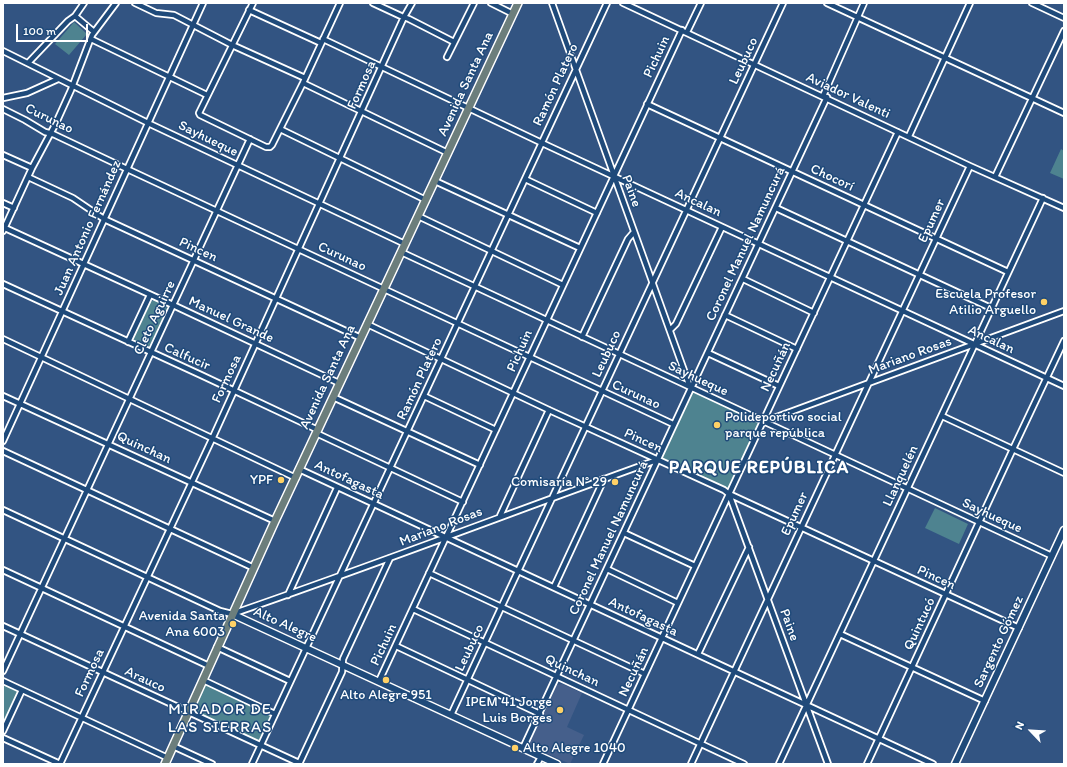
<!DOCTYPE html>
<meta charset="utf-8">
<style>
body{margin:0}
#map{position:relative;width:1067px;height:767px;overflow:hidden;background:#325482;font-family:Itim,sans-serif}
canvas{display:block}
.frame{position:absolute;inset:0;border:4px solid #fff;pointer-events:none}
.north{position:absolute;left:1011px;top:711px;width:40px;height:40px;-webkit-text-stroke:3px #1f4a7a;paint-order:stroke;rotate:295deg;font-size:11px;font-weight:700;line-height:16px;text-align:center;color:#fff}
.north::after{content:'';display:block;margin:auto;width:14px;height:18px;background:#fff;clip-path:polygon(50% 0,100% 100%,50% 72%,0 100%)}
.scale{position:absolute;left:16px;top:24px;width:72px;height:18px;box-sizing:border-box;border:2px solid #fff;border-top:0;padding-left:5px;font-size:12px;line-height:14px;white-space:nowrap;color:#fff;-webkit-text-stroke:3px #1f4a7a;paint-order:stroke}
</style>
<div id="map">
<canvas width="1067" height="767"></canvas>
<div class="frame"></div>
<div class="north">N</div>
<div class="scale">100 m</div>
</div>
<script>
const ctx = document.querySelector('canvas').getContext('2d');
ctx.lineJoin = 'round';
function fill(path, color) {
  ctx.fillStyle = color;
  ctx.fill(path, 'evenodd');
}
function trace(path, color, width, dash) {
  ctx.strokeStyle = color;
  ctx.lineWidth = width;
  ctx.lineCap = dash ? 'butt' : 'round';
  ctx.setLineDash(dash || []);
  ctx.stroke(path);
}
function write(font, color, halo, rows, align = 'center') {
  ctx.font = font + ' Itim,sans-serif';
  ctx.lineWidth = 3;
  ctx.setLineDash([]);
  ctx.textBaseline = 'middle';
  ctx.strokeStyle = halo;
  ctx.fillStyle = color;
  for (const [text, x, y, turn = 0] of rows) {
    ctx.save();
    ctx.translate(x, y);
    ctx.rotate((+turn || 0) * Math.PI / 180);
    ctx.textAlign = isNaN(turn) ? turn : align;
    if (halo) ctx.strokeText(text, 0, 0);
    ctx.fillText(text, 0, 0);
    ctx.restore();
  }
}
const built = new Path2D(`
 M562 684 582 693 567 727 584 735 570 764 529 745 557 685Z`);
const green = new Path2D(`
 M74 22 87 34 69 55 55 44Z
 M1061 149 1064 151V179L1050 173Z
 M154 300 166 306 167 309 150 345 147 347 135 341 133 337 150 302Z
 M690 387 763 422 729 494 657 460Z
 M935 508 968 524 959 544 925 528Z
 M205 683 272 714 258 742 192 712Z
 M3 684 19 692 3 725Z`);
const street = new Path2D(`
 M135 3 156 13 174 15 232 45 305 78
 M253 3 199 113 200 115 266 147H270L272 145 303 83 340 3
 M373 3 401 16 409 19 454 42
 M491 3 513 14
 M552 3 690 387
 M623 3 970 166 1064 208
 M827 3 1064 113
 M1032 3 1064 18
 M249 10 321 43
 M75 16 94 32
 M687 32 701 3
 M91 39 207 95
 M323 39 542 143 1064 386
 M3 51 148 123 405 244
 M447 57 474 3
 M28 63 68 21 75 16 84 3
 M303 83 448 153
 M823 96 864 3
 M3 98 27 93 58 79
 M647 104 1008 272
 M3 109 25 120 45 132 53 134 127 169 673 424
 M280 129 426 200
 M909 136 970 3
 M3 155 32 168
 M28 177 73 198 104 219 361 338
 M995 177 1064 31
 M525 179 597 213
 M435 181 580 248
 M3 203 14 208
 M776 208 991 308
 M418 216 563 285
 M5 228 173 305 339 383
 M3 231 32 168 56 123 71 90 92 35 116 3
 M401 252 1052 556
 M743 279 814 313
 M3 284 201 375 318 430
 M725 315 797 349
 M367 324 549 410 724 490 729 494 1019 628
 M670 330 676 324 722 227
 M582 337 628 239 634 232
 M3 339 296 478
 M128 342 150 295
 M708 353 779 386
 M3 396 275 521
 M424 396 496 430
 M333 397 480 465
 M942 416 1064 473
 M763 422 1064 311
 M316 433 463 502
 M3 441 203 3
 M3 451 254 568
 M299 469 933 764
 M729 494 828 764
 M3 510 220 611 232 614C375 565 515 511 657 460
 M500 516 549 410
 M624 533 695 566
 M607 569 678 603
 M3 570 209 666
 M429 573 645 674
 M554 587 604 479
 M288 595 337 488
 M413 609 744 764
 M3 626 299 763
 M840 634 985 701
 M396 646 540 714
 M217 647 290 681
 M698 654 749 547
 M3 671 250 139
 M203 680 275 714
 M3 681 168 758
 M379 681 682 30
 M451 715 783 3
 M3 731 22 690
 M3 738 60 764
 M173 746 212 764
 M523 748 827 97
 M60 764 213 437 404 17 412 3
 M252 764 607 3
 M299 764 342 672 343 659 390 558
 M537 764 541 757
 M603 764 898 132
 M691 764 970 166
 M779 764 1043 198
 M867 764 1013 449 1064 341`);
const secondary = new Path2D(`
 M232 614 557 764
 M955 764 1064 530`);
const primary = new Path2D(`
 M165 764 275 521 518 3`);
const markers = [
 [1044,302,4,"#ffd166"],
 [717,425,4,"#ffd166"],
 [281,480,4,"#ffd166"],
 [615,482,4,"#ffd166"],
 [233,624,4,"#ffd166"],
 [386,680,4,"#ffd166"],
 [560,710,4,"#ffd166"],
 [515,748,4,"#ffd166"]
];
const streetNames = [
 ["Pichuin",657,57,-65],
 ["Leubuco",744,61,-65],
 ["Avenida Santa Ana",466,84,-65],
 ["Formosa",362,85,-66],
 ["Ramón Platero",556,85,-65],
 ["Aviador Valenti",848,96,25],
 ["Curunao",49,119,26],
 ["Sayhueque",208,139,26],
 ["Chocorí",832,178,25],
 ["Paine",631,191,70],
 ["Ancalan",698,203,25],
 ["Epumer",932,221,-65],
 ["Juan Antonio Fernández",88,228,-66],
 ["Coronel Manuel Namuncurá",746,244,-65],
 ["Pincen",198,250,25],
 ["Curunao",342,257,25],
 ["Cleto Aguirre",155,318,-65],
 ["Manuel Grande",231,320,25],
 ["Ancalan",991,340,25],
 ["Pichuin",520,351,-66],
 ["Leubuco",607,354,-65],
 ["Mariano Rosas",910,356,-20],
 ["Calfucir",187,357,24],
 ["Necuñán",776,367,-65],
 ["Avenida Santa Ana",328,377,-65],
 ["Formosa",227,379,-65],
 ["Ramón Platero",420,379,-65],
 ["Sayhueque",698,379,25],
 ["Curunao",636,395,25],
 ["Pincen",643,441,25],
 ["Quinchan",144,448,25],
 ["Llanquelén",901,476,-65],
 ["Antofagasta",349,480,25],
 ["Epumer",795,514,-65],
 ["Sayhueque",992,516,25],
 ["Mariano Rosas",441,527,-21],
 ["Coronel Manuel Namuncurá",609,538,-65],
 ["Pincen",936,578,25],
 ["Antofagasta",643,617,25],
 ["Quintucó",920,624,-65],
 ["Alto Alegre",285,625,24],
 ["Paine",789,625,70],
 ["Sargento Gómez",999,642,-65],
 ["Pichuin",384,645,-65],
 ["Leubuco",470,648,-65],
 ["Quinchan",572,671,25],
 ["Necuñán",634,672,-65],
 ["Formosa",90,673,-65],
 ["Arauco",145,680,25]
];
const poiNames = [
 ["Escuela Profesor",1036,294],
 ["Atilio Arguello",1036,310],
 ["Polideportivo social",725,417,"left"],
 ["parque república",725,433,"left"],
 ["YPF",273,480],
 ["Comisaría N° 29",607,482],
 ["Avenida Santa",225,616],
 ["Ana 6003",225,632],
 ["Alto Alegre 951",386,695,"center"],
 ["IPEM 41 Jorge",552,702],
 ["Luis Borges",552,718],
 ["Alto Alegre 1040",523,748,"left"]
];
const quarterNames = [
 ["MIRADOR DE",220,710],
 ["LAS SIERRAS",220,728]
];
const districtNames = [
 ["PARQUE REPÚBLICA",759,468]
];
fill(built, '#455f8b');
fill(green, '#4e8390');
trace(street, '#fff', 8);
trace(secondary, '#fff', 9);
trace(primary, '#fff', 10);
trace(street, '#1f4a7a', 4.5);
trace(secondary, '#1f4a7a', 6);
trace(primary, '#6c7e7c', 7);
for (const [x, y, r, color] of markers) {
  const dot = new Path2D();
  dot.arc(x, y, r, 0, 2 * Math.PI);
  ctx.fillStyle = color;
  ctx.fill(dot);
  trace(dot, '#1f4a7a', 1.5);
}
write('14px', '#fff', '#1f4a7a', streetNames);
write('14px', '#fff', '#1f4a7a', poiNames, 'right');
ctx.letterSpacing = '1px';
write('16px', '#fff', '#1f4a7a', quarterNames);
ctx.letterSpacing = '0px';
ctx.letterSpacing = '1px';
write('bold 18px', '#fff', '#1f4a7a', districtNames);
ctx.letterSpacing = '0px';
</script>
